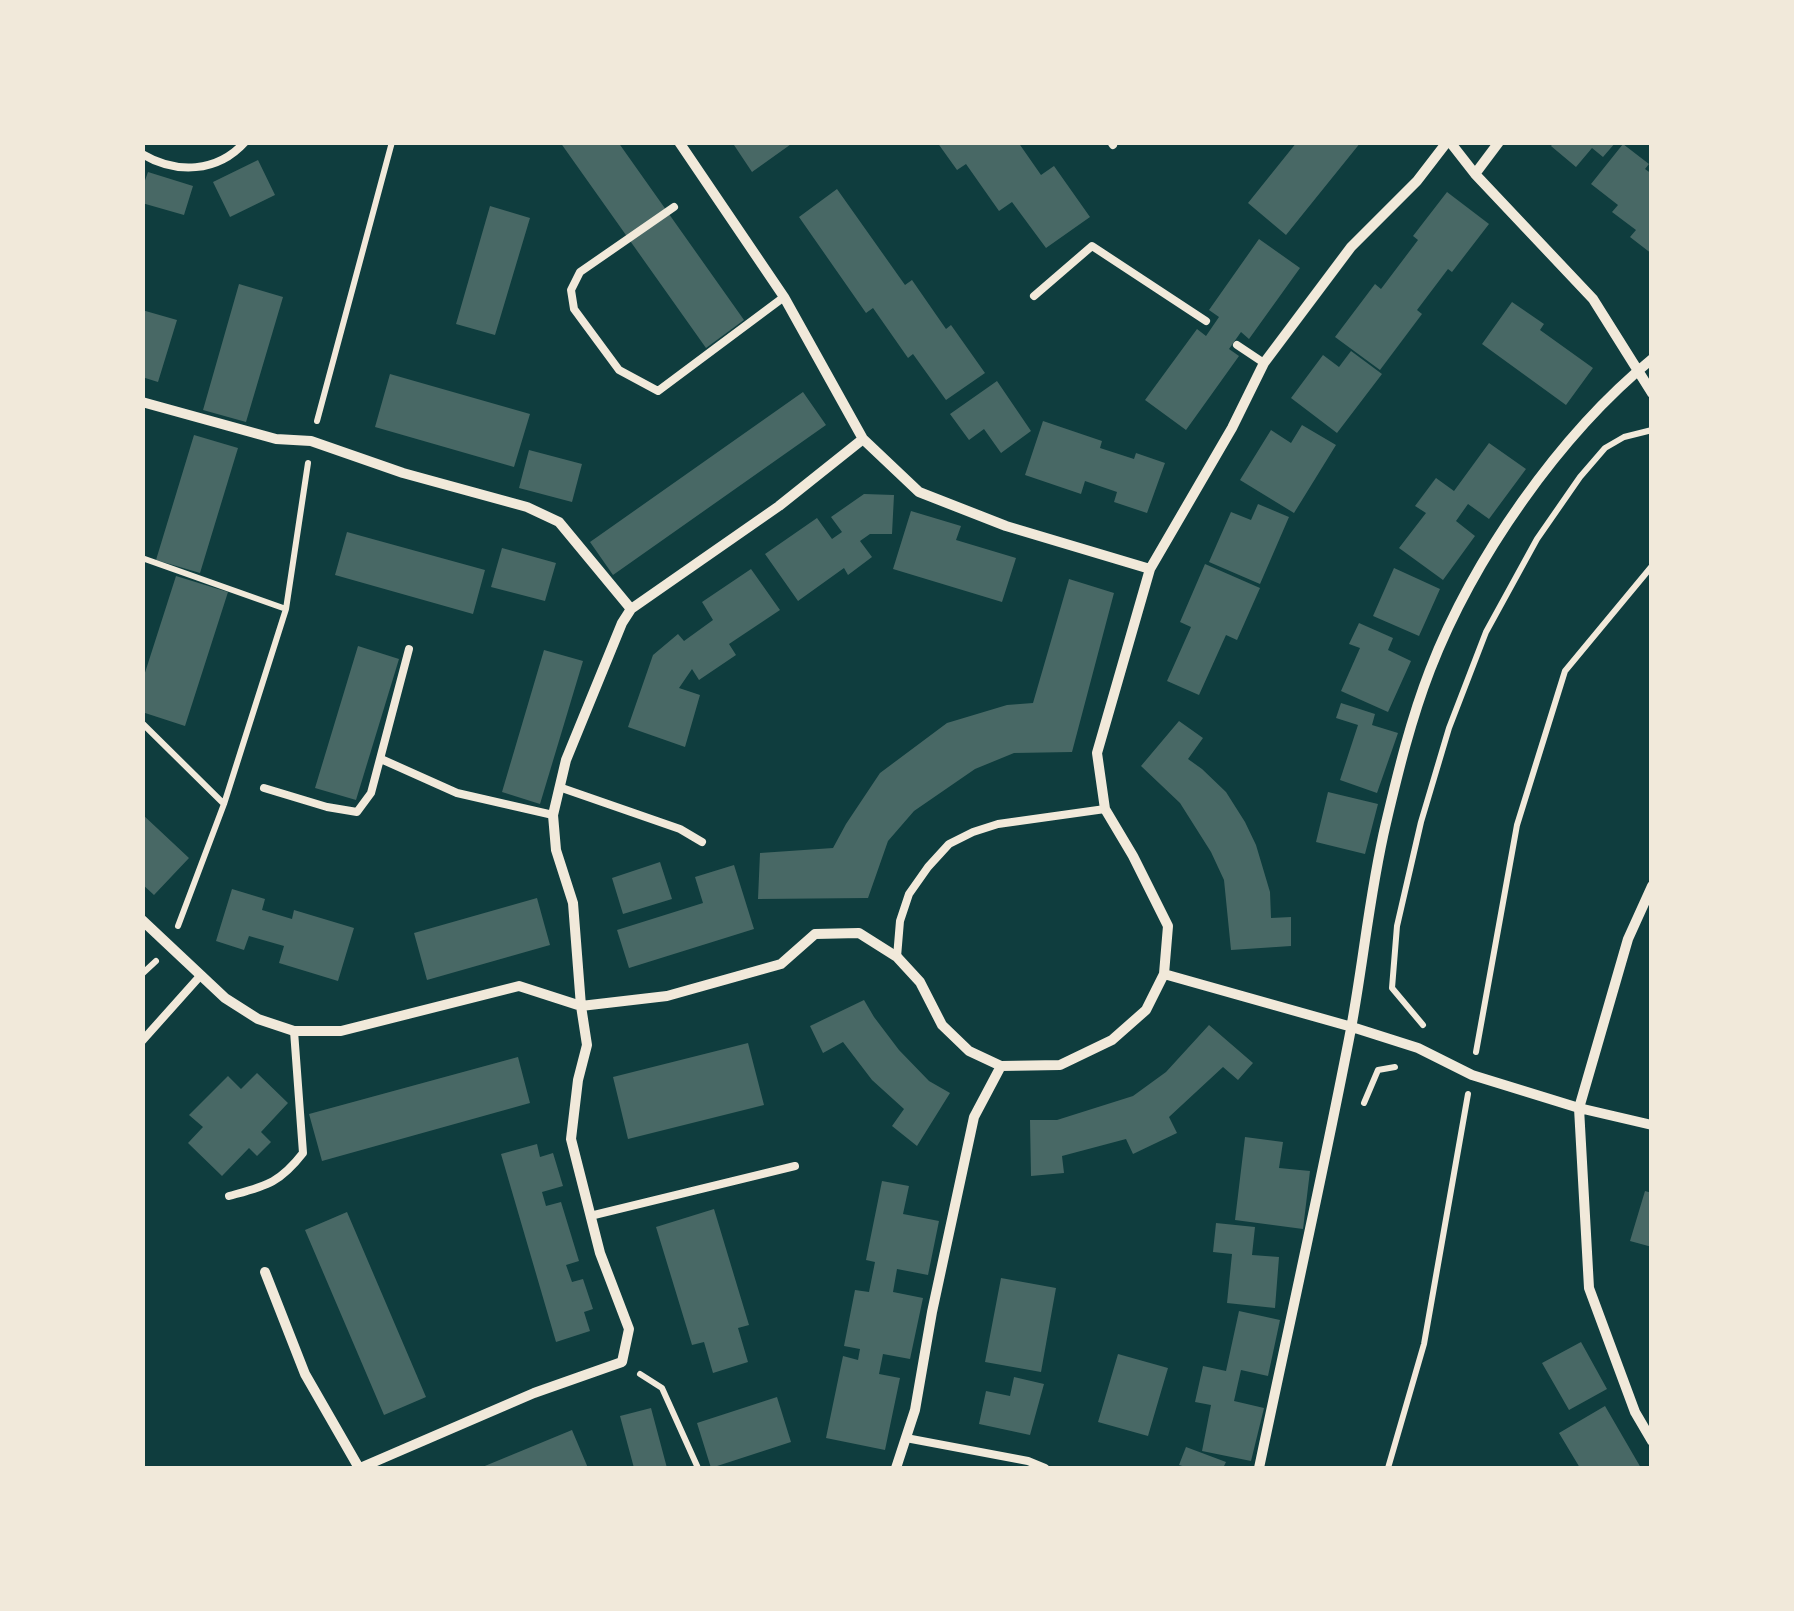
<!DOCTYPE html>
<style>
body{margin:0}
#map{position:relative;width:1794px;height:1611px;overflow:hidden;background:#0f3d3e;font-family:Quicksand,sans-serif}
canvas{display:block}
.frame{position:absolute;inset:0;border:145px solid #f1e9da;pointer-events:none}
</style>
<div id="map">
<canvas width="1794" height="1611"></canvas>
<div class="frame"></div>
</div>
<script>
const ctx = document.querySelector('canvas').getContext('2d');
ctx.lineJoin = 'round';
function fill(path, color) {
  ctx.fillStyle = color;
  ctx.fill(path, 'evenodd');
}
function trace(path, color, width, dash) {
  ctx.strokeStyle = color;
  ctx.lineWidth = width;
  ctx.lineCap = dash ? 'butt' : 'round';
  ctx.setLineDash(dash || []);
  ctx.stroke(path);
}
const building = new Path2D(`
 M560 142H618L744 320 706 348Z
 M732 142H794L752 172Z
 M937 142H1018L1041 175 1054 166 1090 217 1046 248 1012 202 999 211 966 164 957 170Z
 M1297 142H1361L1286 235 1248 203Z
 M1554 142H1616L1603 157 1592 148 1576 167 1551 146Z
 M1623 144 1649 164 1645 169 1652 174V254L1630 237 1636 230 1612 212 1618 205 1591 184Z
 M258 160 275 195 230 217 213 182Z
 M148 172 193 186 184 215 142 203V189Z
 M837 189 905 285 912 280 946 329 951 325 985 373 946 400 913 354 908 358 873 308 866 313 799 217Z
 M1447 192 1489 224 1452 272 1448 269 1417 310 1422 314 1380 370 1335 337 1375 284 1381 289 1418 240 1413 236Z
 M490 206 530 218 495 335 456 324Z
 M1259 239 1300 268 1249 339 1241 332 1229 349 1239 356 1186 430 1145 400 1197 329 1206 336 1219 317 1209 310Z
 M239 284 283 297 246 422 203 410Z
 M1512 302 1544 324 1540 330 1593 368 1566 405 1482 344Z
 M142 310 177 320 158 382 142 377Z
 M1351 351 1382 374 1337 433 1291 398 1323 355 1339 367Z
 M390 374 530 414 514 467 375 427Z
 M997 381 1031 431 1001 453 984 429 969 440 950 414Z
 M803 392 826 425 613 575 590 542Z
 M1043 421 1102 441 1100 448 1134 459 1136 453 1165 463 1147 513 1114 502 1117 492 1085 481 1081 494 1025 475Z
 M1302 425 1336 445 1294 513 1240 480 1271 430 1291 443Z
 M194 435 238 448 200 573 156 560Z
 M1489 443 1526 469 1489 519 1468 504 1456 521 1475 536 1443 580 1399 548 1426 513 1415 506 1436 478 1454 491Z
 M529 450 582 464 572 502 519 488Z
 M864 494 894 495 892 534H870L860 541 872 557 848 575 844 568 798 601 765 554 817 518 832 539 842 532 831 517Z
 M1258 504 1289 517 1260 584 1209 562 1231 512 1251 520Z
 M911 511 961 526 956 540 1016 558 1002 602 893 569Z
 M347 532 485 570 473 614 335 575Z
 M502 548 556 563 545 601 491 587Z
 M1205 564 1260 588 1237 640 1226 635 1199 695 1167 681 1191 627 1180 622Z
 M1394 568 1440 589 1419 636 1373 616Z
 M751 569 780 610 729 644 736 655 699 680 692 669 679 688 700 695 685 747 628 727 653 655 678 634 684 641 713 620 702 602Z
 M176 576 228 592 185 726 142 712V682Z
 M1069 579 1114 593 1072 752 1014 753 975 769 914 811 888 841 868 898 758 899 760 853 833 848 846 824 880 773 947 723 1007 705 1033 703Z
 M1359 623 1393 638 1388 650 1411 661 1388 712 1341 691 1360 648 1349 644Z
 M358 646 399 659 356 800 315 788Z
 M544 650 583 661 540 804 502 792Z
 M1341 703 1375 714 1372 725 1398 733 1377 793 1340 780 1358 725 1336 718Z
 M1179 721 1203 738 1188 759 1202 769 1226 792 1245 822 1256 845 1270 892 1271 918 1291 917V946L1231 950 1224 880 1211 852 1180 803 1141 766Z
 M1328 792 1378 804 1365 854 1316 842Z
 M142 814 189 858 154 895 142 884Z
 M660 862 672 899 623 914 612 878Z
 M734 865 754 929 629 968 617 930 703 903 695 877Z
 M232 889 265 899 262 910 292 919 294 910 354 928 338 981 279 963 284 946 249 936 244 950 216 941Z
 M537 898 550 945 427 980 414 933Z
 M864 1000 874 1017 899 1050 929 1081 950 1093 917 1146 892 1126 904 1109 872 1080 843 1042 823 1053 810 1026Z
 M1209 1025 1253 1063 1238 1080 1223 1067 1169 1117 1177 1133 1133 1154 1126 1139 1062 1156 1064 1173 1031 1176 1030 1120H1057L1133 1096 1166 1072Z
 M748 1043 764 1105 628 1139 613 1077Z
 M518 1057 530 1103 322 1161 309 1114Z
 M257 1073 288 1103 261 1132 271 1142 257 1156 249 1148 222 1176 188 1143 203 1127 189 1115 228 1076 241 1089Z
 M1245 1137 1283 1142 1279 1168 1310 1171 1303 1229 1235 1220Z
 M537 1144 540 1157 553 1153 563 1186 542 1192 546 1206 561 1202 579 1261 566 1265 572 1282 583 1279 593 1309 584 1312 590 1331 556 1342 501 1154Z
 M882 1181 909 1186 903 1214 939 1221 928 1275 897 1269 893 1292 923 1298 910 1359 883 1354 879 1374 900 1378 885 1450 826 1438 843 1356 858 1360 860 1349 844 1346 855 1290 869 1292 875 1262 866 1260Z
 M1645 1191 1652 1193V1247L1630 1241Z
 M714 1209 749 1325 738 1328 748 1362 713 1373 704 1342 692 1345 656 1227Z
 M347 1212 426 1397 384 1415 305 1230Z
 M1216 1223 1255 1227 1252 1255 1279 1257 1275 1308 1227 1303 1232 1254 1213 1252Z
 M1001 1278 1056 1288 1041 1372 985 1362Z
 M1239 1311 1280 1320 1268 1376 1241 1370 1234 1401 1264 1408 1251 1461 1202 1451 1211 1405 1195 1402 1203 1366 1226 1371Z
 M1581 1342 1607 1389 1569 1410 1542 1363Z
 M1118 1354 1168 1368 1148 1436 1098 1422Z
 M1014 1377 1044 1384 1030 1435 979 1424 986 1391 1010 1396Z
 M777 1397 791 1442 711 1468 697 1423Z
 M1605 1406 1641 1468H1580L1559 1433Z
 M651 1408 667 1468H634L620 1416Z
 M572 1430 588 1468H480Z
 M1186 1447 1226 1462 1223 1468H1189L1179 1465Z`);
const path = new Path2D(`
 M317 421 392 142
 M142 558 286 609
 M142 723 223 803
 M178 926 224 804 286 609 308 463
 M142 974 156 961
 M1423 1025 1392 988 1397 926 1421 822 1449 728 1486 632 1537 539 1580 477 1605 448 1624 437 1652 430
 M1476 1052 1517 825 1565 671 1652 566
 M1364 1103 1378 1070 1395 1067
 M640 1374 662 1388 698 1468
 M1388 1468 1424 1344 1468 1094`);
const service = new Path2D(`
 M1111 142 1113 145
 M142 154C176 174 217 173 245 142
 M674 207 580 272 571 290 574 309 619 370 658 391 784 297
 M1034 296 1092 246 1206 321
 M1237 345 1264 363
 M381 759 457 793 553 815
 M559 787 680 829 702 842
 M264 788 327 807 357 812 371 793 409 649
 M897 957 900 921 909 894 928 867 949 844 973 832 998 824 1105 809
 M142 1041 201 975
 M229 1196C265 1186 279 1184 303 1153L294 1031
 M590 1216 795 1166
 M906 1438 1028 1461 1045 1468`);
const minor = new Path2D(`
 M679 142 784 297 863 439
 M1450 142 1475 174 1593 299 1652 393
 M1475 174 1499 142
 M142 402 276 439 311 441 403 473 527 507 559 522 631 609
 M1652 886 1628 939 1579 1108 1589 1288 1635 1412 1652 1441
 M142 920 225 998 258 1019 294 1031H341L519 986 581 1006 667 996 781 964 815 934 859 933 897 957 920 982 942 1025 969 1051 1001 1066 1060 1065 1112 1040 1146 1010 1164 974 1168 926 1133 856 1105 809 1097 753 1150 569 1232 428 1264 363 1351 247 1417 181 1447 142
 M1164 974 1352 1027 1418 1048 1472 1075 1579 1108 1652 1125
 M265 1272 305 1374 359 1468
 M360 1468 534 1393 622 1362 629 1329 600 1253 571 1139 578 1080 587 1045 581 1006 573 903 556 850 553 815 566 760 622 623 631 609 779 506 863 439 919 492 1006 526 1150 569
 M896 1468 915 1410 932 1312 974 1117 1001 1066
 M1259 1468C1289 1325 1321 1183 1349 1039 1363 968 1369 894 1386 823 1398 772 1411 719 1430 670 1473 559 1559 435 1652 359`);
fill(building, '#486865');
trace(path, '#f1e9da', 6);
trace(service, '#f1e9da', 8);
trace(minor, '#f1e9da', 10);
</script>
